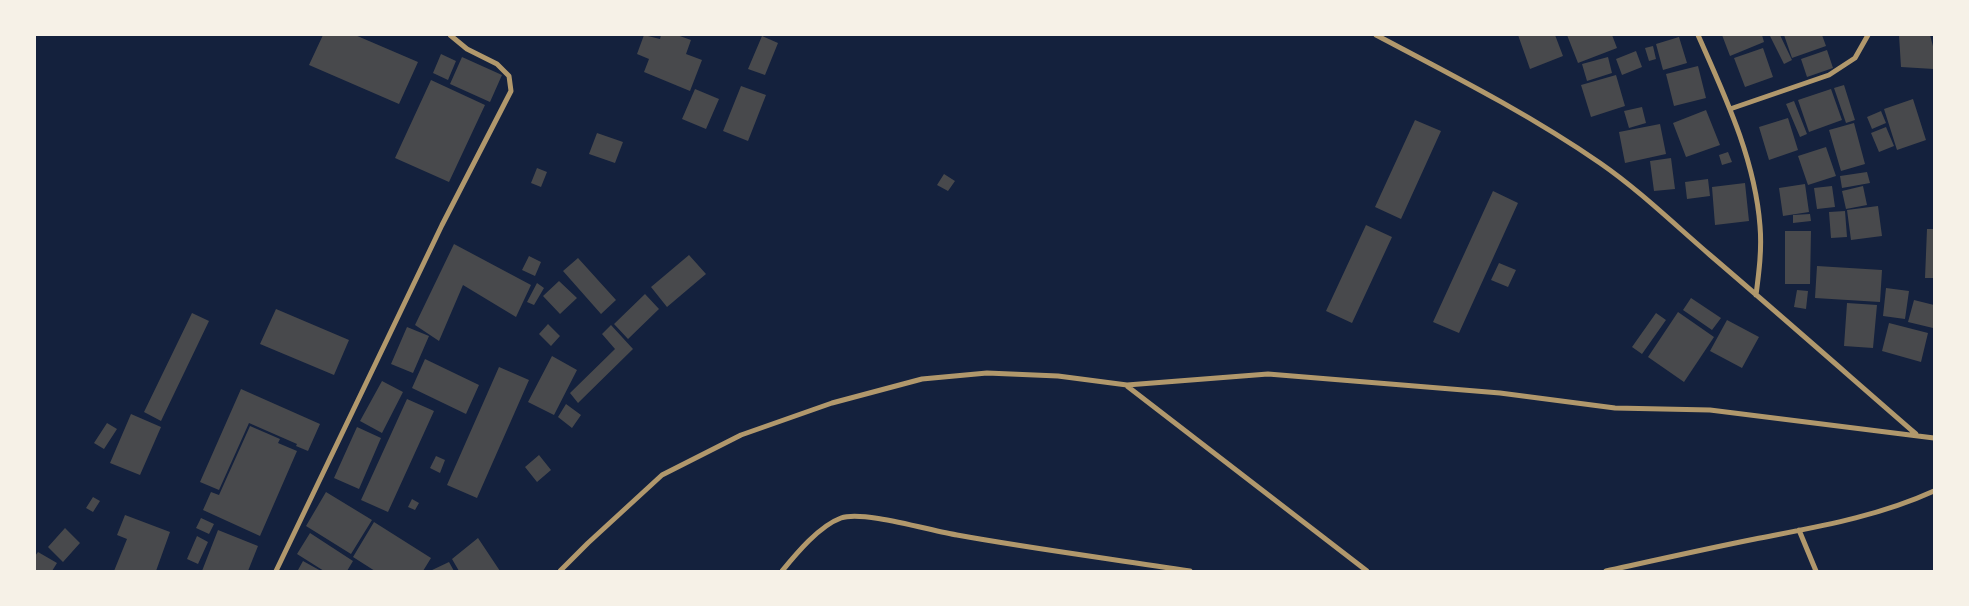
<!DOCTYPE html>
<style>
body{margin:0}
#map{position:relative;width:1969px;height:606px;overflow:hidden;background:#14213d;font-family:Raleway,sans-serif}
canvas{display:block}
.frame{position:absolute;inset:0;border:36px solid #f6f1e7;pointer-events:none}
</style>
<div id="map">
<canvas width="1969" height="606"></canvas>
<div class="frame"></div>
</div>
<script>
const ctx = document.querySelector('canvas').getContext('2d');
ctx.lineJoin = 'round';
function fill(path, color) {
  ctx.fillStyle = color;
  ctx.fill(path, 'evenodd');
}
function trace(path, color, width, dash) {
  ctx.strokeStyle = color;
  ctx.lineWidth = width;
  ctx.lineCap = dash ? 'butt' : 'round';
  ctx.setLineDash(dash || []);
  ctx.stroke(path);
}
const building = new Path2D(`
 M323 35H355L418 62 399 104 309 65Z
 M644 35 660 39 661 35H677L691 40 686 54 702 60 690 91 644 72 649 59 637 54Z
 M1518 35H1555L1563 56 1530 69Z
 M1567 35H1612L1617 48 1578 63Z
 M1722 35H1762L1764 42 1730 56Z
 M1780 35 1792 60 1784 64 1770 36Z
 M1784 35H1822L1826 46 1792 58Z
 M1899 35H1930L1934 50V69L1901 67Z
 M762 36 778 43 765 75 748 69Z
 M1679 37 1687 63 1663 70 1656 44Z
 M1653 46 1656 59 1649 61 1645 48Z
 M1763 48 1773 77 1745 87 1734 58Z
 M1827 50 1833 68 1807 77 1801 59Z
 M1636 51 1642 67 1622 75 1616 59Z
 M441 54 456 61 448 80 433 73Z
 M462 57 502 75 490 102 450 84Z
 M1608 57 1612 73 1587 81 1582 64Z
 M1698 66 1706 98 1674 106 1666 74Z
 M1616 75 1625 106 1591 117 1581 85Z
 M431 80 485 105 449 182 395 158Z
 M1844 85 1855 120 1846 123 1834 88Z
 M741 86 766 95 748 141 723 131Z
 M695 89 719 99 706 129 682 119Z
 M1831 89 1842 120 1809 132 1798 100Z
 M1913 99 1926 140 1897 150 1884 109Z
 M1794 101 1807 134 1800 137 1786 104Z
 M1642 107 1646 123 1629 128 1624 111Z
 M1706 110 1720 145 1686 157 1673 123Z
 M1881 111 1886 123 1872 129 1867 117Z
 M1788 118 1798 150 1769 160 1759 127Z
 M1415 120 1441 131 1401 219 1375 207Z
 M1854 123 1865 164 1841 171 1829 130Z
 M1660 124 1666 154 1625 163 1619 132Z
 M1886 127 1894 146 1879 152 1871 133Z
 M597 133 623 142 615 163 589 154Z
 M1826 147 1836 176 1808 185 1798 156Z
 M1728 152 1732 162 1722 165 1719 155Z
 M1671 158 1675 189 1654 191 1650 161Z
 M537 168 547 172 541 187 531 183Z
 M1867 172 1870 183 1842 188 1840 176Z
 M944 174 955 181 948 191 937 185Z
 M1708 179 1710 196 1687 199 1685 182Z
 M1745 183 1749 221 1715 225 1712 187Z
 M1805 184 1809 212 1783 216 1779 188Z
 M1832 186 1835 207 1817 209 1814 188Z
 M1863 186 1867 205 1846 209 1842 191Z
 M1493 191 1518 203 1459 333 1433 322Z
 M1878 206 1882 236 1851 240 1847 210Z
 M1845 211 1847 237 1831 238 1829 212Z
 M1810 214 1811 221 1793 223V215Z
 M1366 225 1392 237 1352 323 1326 311Z
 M1927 229H1934V278H1925Z
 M1785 231H1811L1810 284H1785Z
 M454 244 531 285 516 317 463 285 439 341 415 325Z
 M689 255 706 274 667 307 651 287Z
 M529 256 541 262 535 276 522 270Z
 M578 258 616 300 601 314 563 271Z
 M1499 263 1516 270 1508 287 1491 280Z
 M1817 266 1882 270 1880 302 1815 298Z
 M559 281 577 298 560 314 543 296Z
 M537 283 544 288 534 305 527 302Z
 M1886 288 1909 291 1905 319 1883 316Z
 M1797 290 1808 291 1806 309 1794 307Z
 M645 294 659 309 628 339 614 324Z
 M1691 298 1721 318 1712 330 1683 310Z
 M1914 300 1934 305 1933 328 1908 322Z
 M1847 303 1877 305 1873 348 1844 346Z
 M276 309 349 340 334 375 260 344Z
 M1678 312 1714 337 1684 382 1648 357Z
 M192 313 209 321 161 421 144 412Z
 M1656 313 1666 320 1642 354 1632 347Z
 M1727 320 1759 337 1742 368 1710 351Z
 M1889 323 1928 333 1921 362 1882 351Z
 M548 324 560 336 551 346 539 334Z
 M611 325 633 349 578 403 570 393 615 349 602 334Z
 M407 327 429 336 413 373 391 364Z
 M552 356 577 370 554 415 528 402Z
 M425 359 479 385 466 414 412 388Z
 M499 367 529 380 477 498 447 485Z
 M382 381 403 392 382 433 360 421Z
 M241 389 320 424 308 451 296 446 297 444 249 423 219 490 200 482Z
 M407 399 434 411 388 512 361 500Z
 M566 404 581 415 572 428 558 417Z
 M131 414 161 427 140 475 110 463Z
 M107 423 117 429 104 449 94 443Z
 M250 426 280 439 278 443 297 451 260 536 203 510 211 492 219 495Z
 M357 427 381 438 359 489 334 478Z
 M539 455 551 470 537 482 525 467Z
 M436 456 445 460 440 473 430 468Z
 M326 492 372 520 351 554 306 526Z
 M93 497 100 501 93 512 86 508Z
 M412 499 419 503 415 510 408 507Z
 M125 515 170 532 156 571H114L127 539 117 535Z
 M201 518 214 524 209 534 196 528Z
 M374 522 431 558 423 571H375L353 557Z
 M65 528 80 543 63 562 48 547Z
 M218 530 258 546 248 571H202Z
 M310 533 353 561 347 571H324L297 554Z
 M197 536 208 542 198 564 187 559Z
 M478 538 500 571H459L452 559Z
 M38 552 57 563 52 571H35V556Z
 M303 561 321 571H300L298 570Z
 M449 562 454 571H430Z`);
const minor = new Path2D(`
 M1376 35C1452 75 1529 114 1600 163 1639 190 1674 224 1710 255 1779 314 1847 374 1916 434
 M1698 35C1725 96 1755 159 1760 226 1762 249 1759 272 1756 295
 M1730 109 1829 75 1855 58 1868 35
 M1127 386 1367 571
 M1799 530 1816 571
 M276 571 442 225 511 91 509 76 497 64 467 49 450 35
 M560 571 588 543 662 475 741 435 832 403 922 379 987 373 1058 376 1127 385 1268 374 1500 393 1615 408 1710 410 1934 438
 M782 571C796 554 819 526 841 518 863 510 931 531 957 535 1034 549 1113 559 1190 571
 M1606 571C1656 560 1705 549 1755 539 1816 527 1877 517 1934 491`);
fill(building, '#48494c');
trace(minor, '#b1986c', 5);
</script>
